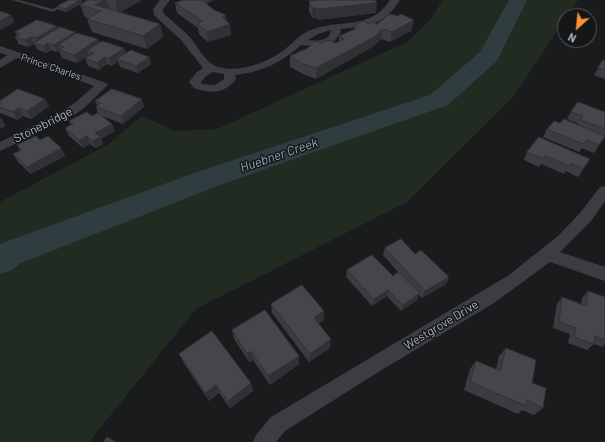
<!DOCTYPE html>
<style>
body{margin:0}
#map{position:relative;width:605px;height:442px;overflow:hidden;background:#1a1b1d;font-family:Barlow,sans-serif}
canvas{display:block}
.north{position:absolute;left:557px;top:8px;width:40px;height:40px;box-sizing:border-box;background:#151618;border:1px solid #51555a;border-radius:50%;rotate:207deg;font-size:11px;font-weight:700;line-height:16px;text-align:center;color:#acb4bc}
.north::after{content:'';display:block;margin:auto;width:14px;height:18px;background:#f69039;clip-path:polygon(50% 0,100% 100%,50% 72%,0 100%)}
</style>
<div id="map">
<canvas width="605" height="442"></canvas>
<div class="north">N</div>
</div>
<script>
const ctx = document.querySelector('canvas').getContext('2d');
ctx.lineJoin = 'round';
function fill(path, color) {
  ctx.fillStyle = color;
  ctx.fill(path, 'evenodd');
}
function trace(path, color, width, dash) {
  ctx.strokeStyle = color;
  ctx.lineWidth = width;
  ctx.lineCap = dash ? 'butt' : 'round';
  ctx.setLineDash(dash || []);
  ctx.stroke(path);
}
function write(font, color, halo, rows, align = 'center') {
  ctx.font = font + ' Barlow,sans-serif';
  ctx.lineWidth = 3;
  ctx.setLineDash([]);
  ctx.textBaseline = 'middle';
  ctx.strokeStyle = halo;
  ctx.fillStyle = color;
  for (const [text, x, y, turn = 0] of rows) {
    ctx.save();
    ctx.translate(x, y);
    ctx.rotate((+turn || 0) * Math.PI / 180);
    ctx.textAlign = isNaN(turn) ? turn : align;
    if (halo) ctx.strokeText(text, 0, 0);
    ctx.fillText(text, 0, 0);
    ctx.restore();
  }
}
const green = new Path2D(`
 M443 0H578L567 16H565V19L514 96 407 202 196 309 89 442H0V202L107 145 142 116 175 131 217 129 407 42 429 21Z`);
const river = new Path2D(`
 M509 0H527L497 61 448 105 220 185 21 263 12 270 0 274V244L200 171 430 95 480 52Z`);
const service = new Path2D(`
 M12 0H19L53 9 70 0H75L53 12Z`);
const minor = new Path2D(`
 M160 0H170L163 9 164 14C172 21 181 28 189 36 198 46 205 63 218 67 239 73 267 63 284 50 293 43 300 34 311 30 341 18 370 31 390 0H400C382 27 369 26 340 29L341 31C334 49 318 47 301 45 283 62 260 73 235 75L236 79C225 94 210 94 194 88L189 82 196 73 203 68 181 40 154 15 153 9ZM331 30C329 42 318 41 308 40L318 34ZM213 72 224 74V79L215 85 202 84 201 82 206 76Z
 M0 46 106 83 108 85 84 108 71 117 0 151V142L63 111 76 102 94 86 17 58 0 68V60L7 55 0 53Z
 M605 186V201L591 221 560 252 605 267V281L550 262 494 303 380 371 285 431 276 442H253L256 435 271 417 509 275 558 236 580 213 600 187Z`);
const wall = new Path2D(`
 M69 0 67 12 59 10 58 6Z
 M88 0H142L120 12 160 24 163 37 147 49 92 32 87 19 88 18 85 17 80 5Z
 M184 0H213L207 4 227 22 231 35 208 42 199 34 198 28 177 13 175 3Z
 M309 1 376 13 318 20 317 18H312L309 11Z
 M369 24H377L412 30 390 42 381 39 374 46 316 79 303 74 290 67V56L336 43 339 41V36Z
 M58 28 76 34 98 39 99 43 126 54 149 57 151 64 138 73 120 67 118 61 112 66 107 64 99 70 88 66 85 58 89 56V55L77 63 62 58 59 51 57 52 51 50 47 53 38 50 34 44 28 47 19 44 15 37 17 36 15 32Z
 M605 60V79L594 75 598 68Z
 M45 99 49 106 31 119 23 116 18 120 0 113V101Z
 M95 101 144 107 123 124 102 116 112 124 115 131 101 139 103 144 96 148 90 144 83 148 69 136 65 128 71 125 69 121 92 116 98 113 96 107 97 106Z
 M571 112H605V138H604L594 153 582 148 579 152 543 137 547 129 560 123 578 125 579 124 567 119Z
 M40 140 61 148 65 156 31 174 18 162 13 154 20 150 17 145Z
 M527 152 590 159 578 177 566 171 564 174 541 164 539 167 524 160Z
 M385 248 415 254 449 277 446 284 422 298 419 295 417 300 401 311 387 296 372 306 346 277 347 270 393 276 399 273 383 255Z
 M588 291 605 297V344L602 347 594 344 587 350 568 343 570 334 553 328 557 304 562 297 581 304 582 298Z
 M271 304 324 311V320L318 324 330 348 309 362 272 313Z
 M232 330 299 356V364L270 385 253 360 249 362 234 339Z
 M506 348 532 383 543 408 534 415 522 410 518 414 464 390 470 369 476 361 496 369 499 356Z
 M179 354 251 383 253 391 230 408 219 393 209 401 183 362Z`);
const shadedWall = new Path2D(`
 M80 0H82L83 3 67 12 65 9Z
 M104 0H107L110 11H101L95 5Z
 M116 0H142L118 14 115 1Z
 M207 0H213L207 4Z
 M377 3 376 13 318 20V9Z
 M312 8H317V18H312Z
 M11 15 15 22 1 30 0 28V21Z
 M226 15 227 25 230 24 231 35 208 42 207 32 222 17Z
 M414 20 412 30 390 42 392 32Z
 M160 24 163 37 147 49 143 36Z
 M57 26 60 34 39 44 36 38Z
 M382 29 381 39 374 46 316 79V68Z
 M75 32 78 39 58 45 60 50 57 52 54 45Z
 M31 37 34 44 28 47 25 40Z
 M98 39 101 47 87 51 89 55 77 63 74 55Z
 M48 43 51 50 47 53 43 46Z
 M124 48 127 56 117 59 118 61 112 66 109 58Z
 M105 57 107 64 99 70 97 63Z
 M149 57 151 64 138 73 136 66Z
 M45 99 49 106 31 119 27 111Z
 M142 99 144 107 123 124 121 116Z
 M19 108 23 116 18 120 13 112Z
 M0 116 6 126 0 129Z
 M112 124 115 131 101 139 103 144 96 148 92 141 95 133Z
 M87 136 90 144 83 148 79 140Z
 M61 148 65 156 31 174 27 167Z
 M449 277 446 284 422 298 425 291Z
 M388 290 387 296 372 306 374 299Z
 M420 293 417 300 401 311 403 305Z
 M324 311V320L313 327 314 318Z
 M331 339 330 348 309 362 310 354Z
 M251 351 253 360 249 362 247 354Z
 M299 356V364L270 385 268 376Z
 M251 383 253 391 230 408 228 401Z
 M216 385 219 393 209 401 205 393Z`);
const building = new Path2D(`
 M69 0H80L65 9 58 6Z
 M88 0H104L95 5 160 24 143 36 87 19 101 11 80 5Z
 M184 0H202L214 10 226 15 222 17 230 24 207 32 197 24 202 21 175 3Z
 M317 0H375L377 3 318 9 317 8H312L309 1Z
 M0 11 11 15 0 21Z
 M390 14 398 16 401 14 414 20 392 32 382 29 376 36 316 68 303 64 290 56 308 48 315 41 322 43 328 40 336 43 344 39 339 36 355 29V25L363 21 369 24 373 22 377 24Z
 M37 20 57 26 36 38 31 37 25 40 15 37 20 34 15 32Z
 M60 27 75 32 54 45 48 43 43 46 34 43Z
 M77 33 98 39 74 55 59 50 64 47 58 45Z
 M102 41 124 48 109 58 105 57 97 63 85 58 94 53 87 51Z
 M131 50 149 57 136 66 117 59Z
 M603 60H605V70L598 68Z
 M18 89 45 99 27 111 19 108 13 112 0 107V101Z
 M112 89 142 99 121 116 96 107 101 103 95 101Z
 M578 102 605 112V129L581 120 583 116 571 112Z
 M87 112 92 116 98 113 112 124 95 133 100 137 92 141 87 136 79 140 65 128 73 124 69 121Z
 M564 119 605 136 599 145 587 140 583 144 547 129 554 121 560 123Z
 M36 136 40 140 48 136 61 148 27 167 13 154 22 150 17 145Z
 M539 137 590 159 583 169 571 163 569 166 545 156 543 159 527 152Z
 M401 239 415 254 421 250 449 277 425 291 385 248Z
 M372 255 393 276 398 272 420 293 403 305 388 290 374 299 347 270Z
 M302 285 324 311 314 318 331 339 310 354 271 304Z
 M588 291 605 297V340L595 336 594 344 574 337 576 328 559 322 562 297 586 306Z
 M265 310 299 356 268 376 251 351 247 354 232 330Z
 M212 331 251 383 228 401 216 385 205 393 179 354Z
 M506 348 536 360 532 383 546 388 543 408 527 400 526 406 470 382 476 361 500 371Z
 M107 437 116 442H104Z`);
const farStreetnames = [
 ["Prince Charles",51,67,19]
];
const streetNames = [
 ["Stonebridge",43,125,-27],
 ["Westgrove Drive",441,325,-31]
];
const waterNames = [
 ["Huebner Creek",279,155,-19]
];
fill(green, '#222b22');
fill(river, '#2f3d41');
fill(service, '#3b3d42');
fill(minor, '#3b3d42');
fill(wall, '#3a3c40');
fill(shadedWall, '#303134');
fill(building, '#44464a');
trace(building, '#303134', 1);
write('10px', '#acb4bc', '#151618', farStreetnames);
write('12px', '#acb4bc', '#151618', streetNames);
write('italic 13px', '#84a9b7', '#151618', waterNames);
</script>
